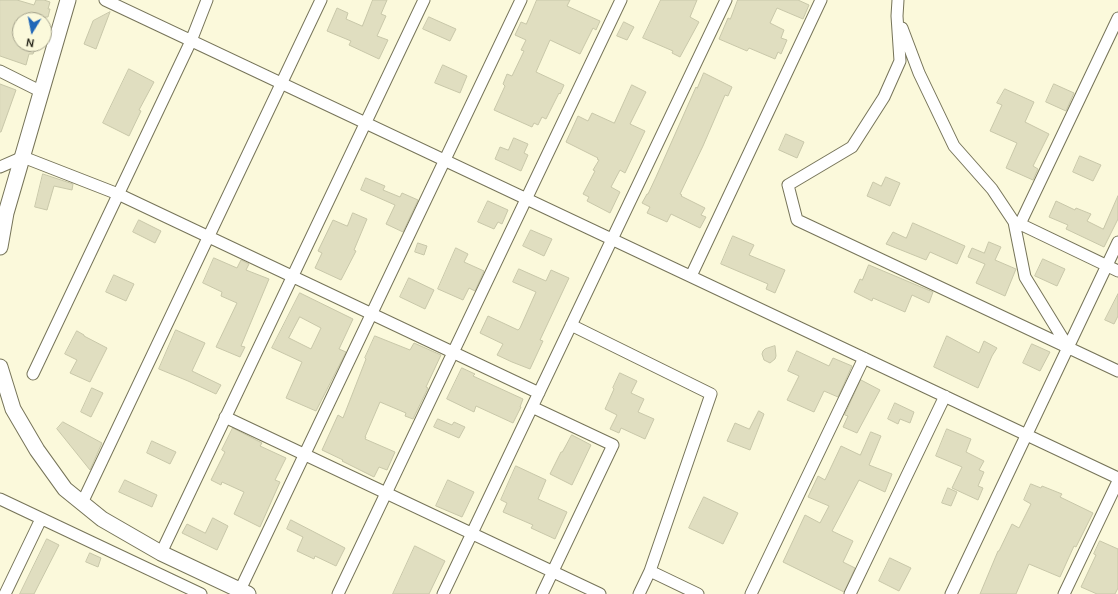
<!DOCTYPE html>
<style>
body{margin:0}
#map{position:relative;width:1118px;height:594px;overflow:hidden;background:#fbf9db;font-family:Manrope,sans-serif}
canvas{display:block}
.north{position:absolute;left:12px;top:12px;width:40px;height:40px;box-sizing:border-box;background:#fbf9db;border:1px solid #a3a18b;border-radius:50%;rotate:190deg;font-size:11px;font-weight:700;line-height:16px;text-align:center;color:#1f1e13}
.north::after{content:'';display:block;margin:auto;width:14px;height:18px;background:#2167b8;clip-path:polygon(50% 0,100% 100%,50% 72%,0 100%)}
</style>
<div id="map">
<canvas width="1118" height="594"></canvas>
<div class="north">N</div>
</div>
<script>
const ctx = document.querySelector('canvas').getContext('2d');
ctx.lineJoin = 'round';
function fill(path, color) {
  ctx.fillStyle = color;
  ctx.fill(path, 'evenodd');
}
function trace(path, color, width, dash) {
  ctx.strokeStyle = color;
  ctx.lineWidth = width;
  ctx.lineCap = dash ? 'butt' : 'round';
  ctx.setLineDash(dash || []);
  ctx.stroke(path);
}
const building = new Path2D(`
 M0 0H17L34 5 36 0H44L50 2 48 9H50L48 17H45L44 20H20V44H37L33 54H29L26 65 0 56Z
 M373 0H387L381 14 386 16 377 36 388 40 379 59 349 45 351 41 327 31 337 8 348 13 346 19 362 26Z
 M537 0H570L567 6 600 21 596 30 593 28 580 54 550 40 536 72 564 85 560 94 559 93 546 119 542 117 538 125 534 123 532 127 494 110 505 86 503 84 507 74 512 76 524 51 521 50 526 40 515 35 521 22 526 24Z
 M661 0H697L690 17 699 22 680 57 672 53 673 51 643 38Z
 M738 0H798L809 5 803 19 777 8 770 23 784 30 781 38 787 40 781 54 778 52 775 59 749 48 747 51 719 39 728 18 730 19Z
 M110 12 96 49 84 44 93 21Z
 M429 17 456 29 450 41 423 29Z
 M624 22 634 27 627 40 617 36Z
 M443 65 467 76 460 93 435 83Z
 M129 69 154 82 139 110 141 111 129 136 103 123Z
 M704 73 732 87 728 96 725 95 703 146 680 194 682 195 681 196 705 208 701 215 706 217 700 228 671 214 667 222 647 213 650 207 642 203 647 194H648L656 177 696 87 697 88Z
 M0 84 16 90 1 132H0Z
 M1054 84 1074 93 1066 111 1046 102Z
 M632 85 646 92 630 124 645 131 625 173 620 170 611 187 620 192 610 213 587 201 589 197 583 194 595 171 593 170 599 160 597 159 598 158 566 142 578 116 588 121 592 113 614 123Z
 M1005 89 1034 102 1025 122 1049 134 1033 166 1038 169 1033 180 1006 168 1017 143 990 131 1002 105 997 103Z
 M786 134 804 142 797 158 779 150Z
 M514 138 528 144 524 153 528 155 521 171 495 159 500 147 508 150Z
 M1080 156 1101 165 1093 181 1073 172Z
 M43 174 73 184 72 190 54 186 47 210 35 207Z
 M886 177 900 183 890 206 867 196 873 182 881 186Z
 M366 178 385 186 383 190 400 197 402 193 418 200 403 232 386 224 395 205 361 190Z
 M1118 196V219L1104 247 1066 229 1068 225 1049 217 1056 201 1075 210 1076 208 1091 214 1087 221 1103 229Z
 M488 201 508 210 502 224 498 222 494 229 478 222Z
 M353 213 367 219 354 250 356 251 341 280 315 268 322 253 318 251 333 220 347 226Z
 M139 220 161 231 155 243 133 232Z
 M913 223 965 246 957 264 930 252 926 260 886 244 893 232 906 238Z
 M531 230 552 239 544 256 523 246Z
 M733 236 754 245 749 255 785 270 775 293 766 289 768 284 721 264Z
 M989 242 1001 247 995 260 1016 269 1005 296 976 283 985 264 968 257 972 248 984 253Z
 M418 243 427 246 424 255 415 252Z
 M456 248 468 254 464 262 484 271 475 291 469 288 463 300 438 289Z
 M214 258 237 268 241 260 249 264 246 270 269 279 241 346 245 347 240 357 216 347 237 303 221 296 222 292 203 283Z
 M1043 259 1065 269 1057 286 1035 276Z
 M869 265 933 292 929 303 912 295 905 312 873 298 872 301 854 292 860 279 862 280Z
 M519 269 546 281 551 270 569 278 540 340 543 341 530 369 512 362 497 355 503 344 480 333 488 316 518 330 520 328 536 292 513 282Z
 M114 275 134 284 126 301 106 292Z
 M409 278 434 290 425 309 400 297Z
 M300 293 353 319 339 349 346 352 316 411 286 398 302 362 272 348ZM300 317 321 328 311 349 289 338Z
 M1118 294V316L1114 324 1105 320Z
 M176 330 205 343 192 371 221 385 216 394 188 381 159 369Z
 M77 331 84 335V336L107 348 90 382 70 373 77 360 65 354Z
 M375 336 410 350 414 343 441 355 426 387 428 388 413 419 405 416 406 413 380 402 365 437H366L365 439 395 452 387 470 379 467 374 477 342 461 343 460 322 450 338 415 343 418 366 359 365 358Z
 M947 336 979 353 984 341 997 348 992 356 978 388 934 367Z
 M1032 344 1050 352 1040 371 1023 363Z
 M775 346 776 356 775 359 770 363 764 360 762 354 763 351 765 349Z
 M797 351 829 366 833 358 852 366 838 397 824 391 814 412 787 400 799 376 788 371Z
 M462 368 475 374 473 376 523 399 520 407H521L513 423 476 406 474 412 447 399Z
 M620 373 637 381 631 393 644 399 638 412 654 419 645 439 621 428 619 433 610 429 617 415 605 409 614 389 613 388Z
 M861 380 880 390 857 433 843 427 848 416 845 415Z
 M92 388 103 393 91 417 81 412Z
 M895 403 914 412 910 423 900 419 898 424 888 419Z
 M759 411 764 414 750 450 727 441 735 423 749 429Z
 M438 419 452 425 454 422 465 427 459 438 434 427Z
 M63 422 102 443 90 470 57 429Z
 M233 428 262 443 260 446 286 458 275 480 280 482 260 527 234 514 244 492 222 482 221 485 211 480 225 452 222 450Z
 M947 429 971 439 966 452 984 461 979 470 984 472 978 486 983 488 978 500 952 488 962 467 936 456Z
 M871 432 881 436 869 465 892 474 885 492 859 480 832 531 853 541 843 562 855 568 844 592 783 562 805 515 820 523 829 506 808 497 818 476 825 480 841 446 860 455Z
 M572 435 591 445 572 485 550 474 561 452H562Z
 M152 441 176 452 170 464 147 453Z
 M516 466 546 480 538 499 567 512 555 539 531 528 533 525 503 512 507 503 501 500Z
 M125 480 157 495 152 507 119 492Z
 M448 480 474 492 462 517 436 506Z
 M1031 484 1041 488 1042 486 1062 494 1060 497 1093 513 1076 547 1074 546 1060 577 1029 564 1016 594H980L998 551H999L1012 524 1019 528 1031 504 1024 500Z
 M948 488 957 492 951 506 942 503Z
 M704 497 738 513 723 544 689 528Z
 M213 518 228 526 217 550 182 533 187 524 205 533Z
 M291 520 345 548 336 566 315 556 314 559 297 551 303 537 287 529Z
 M47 539 59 545 34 594H20Z
 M1100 541 1118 549V588L1115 594H1097L1081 587 1096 555 1094 554Z
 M415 546 445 561 442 567 429 594H393Z
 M90 553 101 558 98 567 86 562Z
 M890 558 911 568 899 591 879 581Z`);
const street = new Path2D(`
 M105 0 1118 478
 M898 0 897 16 900 61 884 97 852 147 788 185 797 220 1118 371
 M1118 18 1020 224 1118 271
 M902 28 919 73 954 146 992 189 1014 222 1025 277 1068 347
 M0 71 42 92
 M0 167 23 157 118 194 539 393
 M691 276 821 0
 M571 325 711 394 650 571 639 594
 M33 374 191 41 207 0
 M532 407 613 445 542 594
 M225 417 600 594
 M0 499 201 594
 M82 503 321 0
 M161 553 424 0
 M650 571 698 594
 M240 590 521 0
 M5 594 41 519
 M338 594 621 0
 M443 594 726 0
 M751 594 864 358
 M850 594 945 396
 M951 594 1118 242
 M1064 594 1118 481`);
const secondary = new Path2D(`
 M0 247 6 213 68 0
 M0 367 13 409 37 450 65 489 102 519 161 553 248 594`);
fill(building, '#e0dec0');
trace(building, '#c8c7a9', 1);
trace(street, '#767459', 13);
trace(secondary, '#767459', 17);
trace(street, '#fff', 11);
trace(secondary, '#fff', 15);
</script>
